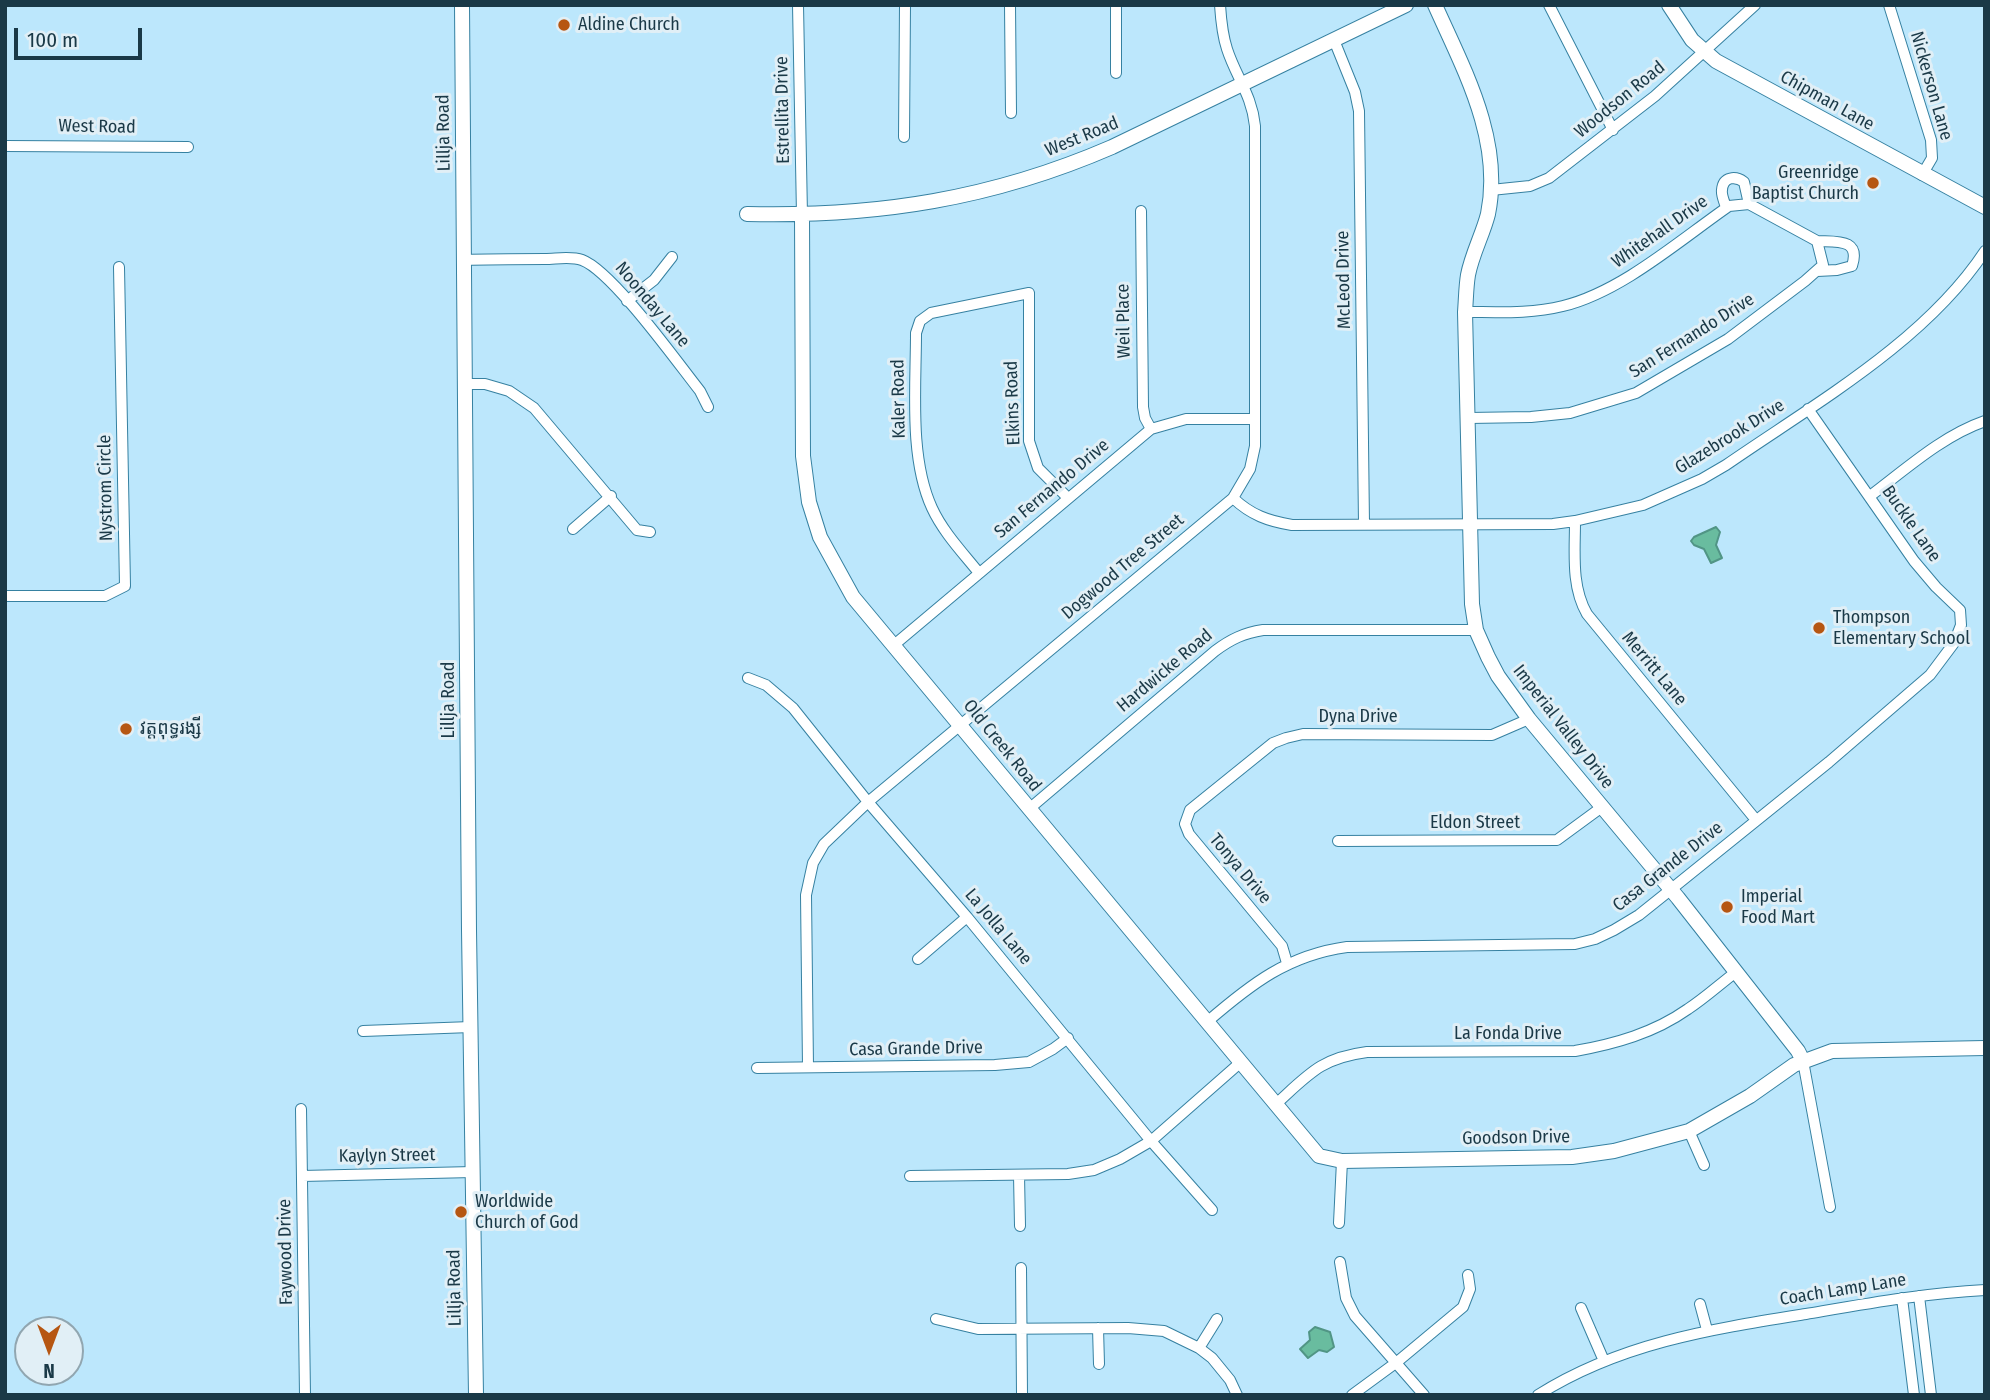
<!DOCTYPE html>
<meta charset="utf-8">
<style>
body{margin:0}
#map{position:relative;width:1990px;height:1400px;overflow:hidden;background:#bce7fc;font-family:"Fira Sans Condensed",sans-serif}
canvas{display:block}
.frame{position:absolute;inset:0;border:7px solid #1a3947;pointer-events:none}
.north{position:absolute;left:14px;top:1316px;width:70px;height:70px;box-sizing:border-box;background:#e1eff6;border:2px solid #91a6b0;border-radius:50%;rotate:180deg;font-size:19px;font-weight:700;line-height:28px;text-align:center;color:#1a3947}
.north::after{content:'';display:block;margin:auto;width:24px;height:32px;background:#b65612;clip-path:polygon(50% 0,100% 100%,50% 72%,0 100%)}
.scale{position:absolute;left:14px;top:28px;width:128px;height:32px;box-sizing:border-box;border:4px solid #1a3947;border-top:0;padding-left:9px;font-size:21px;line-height:24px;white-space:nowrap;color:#1a3947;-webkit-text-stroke:5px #e1eff6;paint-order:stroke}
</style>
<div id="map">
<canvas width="1990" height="1400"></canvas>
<div class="frame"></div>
<div class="north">N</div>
<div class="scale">100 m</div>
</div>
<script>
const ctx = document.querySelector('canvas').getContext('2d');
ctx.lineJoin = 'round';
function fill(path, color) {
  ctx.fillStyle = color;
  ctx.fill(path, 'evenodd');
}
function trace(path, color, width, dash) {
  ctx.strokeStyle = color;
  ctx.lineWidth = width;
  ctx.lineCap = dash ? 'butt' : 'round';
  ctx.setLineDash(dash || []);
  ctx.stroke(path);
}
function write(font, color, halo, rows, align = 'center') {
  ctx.font = font + ' "Fira Sans Condensed","Noto Sans Khmer",sans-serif';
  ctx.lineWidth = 6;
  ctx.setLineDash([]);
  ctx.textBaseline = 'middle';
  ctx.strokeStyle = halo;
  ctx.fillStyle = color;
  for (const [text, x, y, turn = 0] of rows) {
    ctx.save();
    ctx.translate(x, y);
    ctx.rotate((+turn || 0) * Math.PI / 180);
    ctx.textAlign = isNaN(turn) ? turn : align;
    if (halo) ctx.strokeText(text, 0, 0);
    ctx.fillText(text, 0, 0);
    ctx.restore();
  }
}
const water = new Path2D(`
 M1716 527 1720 532 1716 545 1722 558 1711 563 1704 549 1694 545 1691 541 1694 537Z
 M1315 1327 1330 1332 1334 1347 1327 1352 1319 1350 1308 1358 1300 1349 1310 1340 1309 1332Z`);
const street = new Path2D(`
 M798 5 802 215
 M1010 5 1011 113
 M1116 5V73
 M1549 5 1613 130
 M1889 5 1931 140 1932 158 1922 175
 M1334 40 1355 92 1359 111 1364 524
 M904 137 905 5
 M5 146 188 147
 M1491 190 1530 186 1549 178 1655 96 1755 5
 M1726 208C1725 203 1721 195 1722 190 1723 176 1736 176 1744 182L1749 204
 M1141 211 1143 407 1145 418 1151 429
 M464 260C491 259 518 259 545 259 556 259 571 256 582 260 612 271 677 362 700 391L708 407
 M1817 271 1837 270 1852 266C1861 238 1836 242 1817 241
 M627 301 654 280 672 257
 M1465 312C1498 312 1531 314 1563 306 1621 292 1680 240 1729 206L1749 204 1817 241 1823 265 1805 281 1728 339 1636 393 1570 413 1531 417 1469 418
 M466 384H485L509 391 534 408 637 530 650 532
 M1870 496C1906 469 1942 436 1985 421
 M1233 498C1251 515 1268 521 1292 525L1553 524 1575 521 1643 505 1702 479 1726 465C1814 404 1925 342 1985 251
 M1575 521C1575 553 1571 586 1587 614L1756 820
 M573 529 611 496
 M979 573C963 553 943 532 932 508 909 458 916 388 916 333L920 321 931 313 1029 293V441L1038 468 1068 498
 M5 596H105L125 586 119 267
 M894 645 1151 429 1186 419H1255
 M748 678 766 685 793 708 868 802 967 917 1151 1141 1212 1210
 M1029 809 1215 651C1231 639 1244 633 1263 630H1476
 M1338 841 1557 840 1602 807
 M918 959 967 917
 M1287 963 1282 946 1189 834 1185 824 1190 810 1273 743 1286 738 1303 734 1492 735 1529 719
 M1207 1022C1251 984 1288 955 1347 947L1575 944 1595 939 1614 930 1639 915 1664 895 1829 762 1930 675 1954 643 1961 625 1960 610 1936 587 1914 561 1808 409
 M363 1031 471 1027
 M1803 1061 1830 1207
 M808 1067 806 895 813 863 824 844 868 802 1233 498 1250 469 1255 446V126C1252 95 1236 77 1227 49 1222 34 1221 20 1220 5
 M757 1068 995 1065 1029 1062 1053 1049 1068 1038
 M1276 1104C1309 1074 1321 1058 1367 1052L1575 1051C1615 1044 1654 1033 1688 1009 1705 998 1720 984 1736 972
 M301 1109 305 1395
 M1689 1131 1704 1165
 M1019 1175 1020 1226
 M302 1176 473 1172
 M910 1176 1068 1174 1094 1170 1120 1159 1151 1141 1241 1062
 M1339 1223 1342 1161
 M1340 1262 1346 1298 1355 1316 1424 1395
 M1021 1268 1022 1395
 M1919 1296 1931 1395
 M1902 1298 1914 1395
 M1700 1304 1707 1330
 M1581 1308 1604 1361
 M936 1319 978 1329 1128 1328 1164 1331 1199 1348 1212 1358 1230 1380 1237 1395
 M1098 1328 1099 1364
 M1199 1348 1217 1319
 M1352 1395 1397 1362 1463 1307 1470 1289 1468 1275
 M1538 1395C1620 1343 1712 1329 1806 1314 1865 1304 1925 1293 1985 1290`);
const secondary = new Path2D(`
 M462 5 469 930 476 1395
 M1435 5C1464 70 1503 140 1488 214 1483 234 1472 254 1468 275 1466 287 1466 300 1465 312L1472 604 1476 630 1488 657 1498 676 1529 719 1678 898 1798 1051 1803 1061
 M1669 5 1692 40 1716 61 1985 207
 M747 214C877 217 992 199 1112 147L1406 5
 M802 215 803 456 809 502 820 537 853 597 1319 1156 1342 1161 1572 1157 1614 1151 1689 1131 1750 1096 1794 1065 1832 1051 1985 1048`);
const markers = [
 [564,25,7,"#b65612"],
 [1873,183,7,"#b65612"],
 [1819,628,7,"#b65612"],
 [126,729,7,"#b65612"],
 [1727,907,7,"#b65612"],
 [461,1212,7,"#b65612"]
];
const poiNames = [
 ["Aldine Church",578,25],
 ["Greenridge",1859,173,"right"],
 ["Baptist Church",1859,194,"right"],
 ["Thompson",1833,618],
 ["Elementary School",1833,639],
 ["វត្តពុទ្ធរង្សី",140,729],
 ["Imperial",1741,897],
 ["Food Mart",1741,918],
 ["Worldwide",475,1202],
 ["Church of God",475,1223]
];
const streetNames = [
 ["Nickerson Lane",1931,86,74],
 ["Woodson Road",1620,100,-39],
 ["Chipman Lane",1827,101,29],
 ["Estrellita Drive",783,110,-91],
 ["West Road",97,127,1],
 ["Lillja Road",444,133,-91],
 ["West Road",1082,137,-22],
 ["Whitehall Drive",1660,232,-35],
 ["McLeod Drive",1344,280,-91],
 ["Noonday Lane",652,305,50],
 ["Weil Place",1124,321,-91],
 ["San Fernando Drive",1692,336,-32],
 ["Kaler Road",899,399,-91],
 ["Elkins Road",1013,403,-92],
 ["Glazebrook Drive",1730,437,-32],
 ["Nystrom Circle",106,488,-91],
 ["San Fernando Drive",1052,489,-40],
 ["Buckle Lane",1911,524,55],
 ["Dogwood Tree Street",1123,567,-40],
 ["Merritt Lane",1654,669,50],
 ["Hardwicke Road",1165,671,-40],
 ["Lillja Road",449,700,-90],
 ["Dyna Drive",1358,717],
 ["Imperial Valley Drive",1563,727,52],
 ["Old Creek Road",1002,746,51],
 ["Eldon Street",1475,823],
 ["Casa Grande Drive",1668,867,-38],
 ["Tonya Drive",1240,869,50],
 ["La Jolla Lane",998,927,50],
 ["La Fonda Drive",1508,1034],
 ["Casa Grande Drive",916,1049,-1],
 ["Goodson Drive",1516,1138,-1],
 ["Kaylyn Street",387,1156,-1],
 ["Faywood Drive",286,1252,-91],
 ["Lillja Road",455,1288,-91],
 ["Coach Lamp Lane",1843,1290,-9]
];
fill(water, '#69bc9f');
trace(water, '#519585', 2);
trace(street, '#3681a1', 12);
trace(secondary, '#3681a1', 16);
trace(street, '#fff', 10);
trace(secondary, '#fff', 14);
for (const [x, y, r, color] of markers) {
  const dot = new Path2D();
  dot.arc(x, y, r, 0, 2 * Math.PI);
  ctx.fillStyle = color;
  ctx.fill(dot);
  trace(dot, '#e1eff6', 2.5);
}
write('18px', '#1a3947', '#e1eff6', poiNames, 'left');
write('18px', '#1a3947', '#e1eff6', streetNames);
</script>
